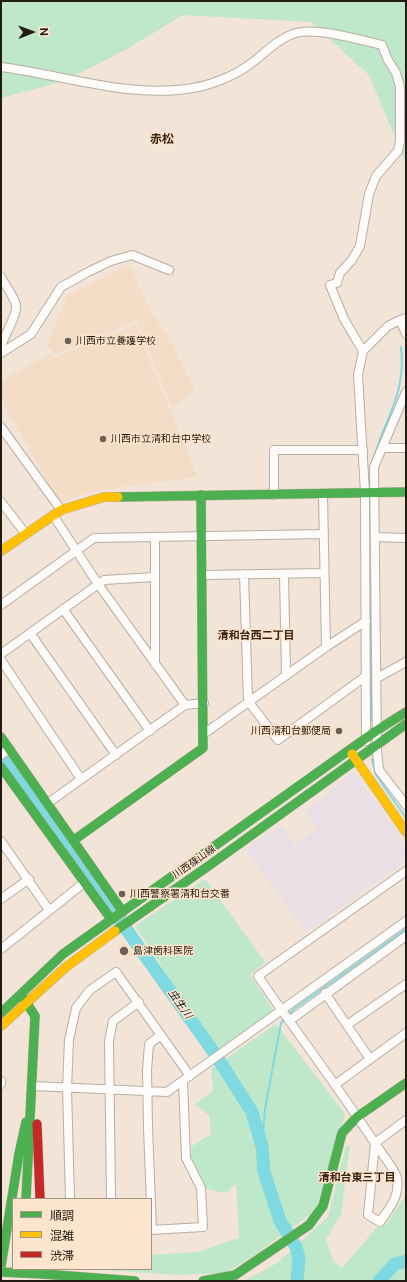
<!DOCTYPE html>
<meta charset="utf-8">
<style>
body{margin:0}
#map{position:relative;width:407px;height:1282px;overflow:hidden;background:#f2e4d7;font-family:"Public Sans","Noto Sans JP",sans-serif}
canvas{display:block}
.frame{position:absolute;inset:0;border:2px solid #241b12;pointer-events:none}
.legend{position:absolute;left:12px;top:1198px;width:140px;height:72px;box-sizing:border-box;background:#fde4cc;border:1px solid #a69482;margin:0;padding:5px 7px;list-style:none;font-size:12px;color:#241b12}
.legend li{display:flex;align-items:center;gap:8px;height:20px}
.legend b{width:20px;border:1px solid #a69482}
.north{position:absolute;left:12px;top:12px;width:40px;height:40px;-webkit-text-stroke:3px #fde4cc;paint-order:stroke;rotate:89deg;font-size:11px;font-weight:700;line-height:16px;text-align:center;color:#241b12}
.north::after{content:'';display:block;margin:auto;width:14px;height:18px;background:#241b12;clip-path:polygon(50% 0,100% 100%,50% 72%,0 100%)}
</style>
<div id="map">
<canvas width="407" height="1282"></canvas>
<div class="frame"></div>
<ul class="legend">
<li><b style="height:5px;background:#4caf50"></b>順調</li>
<li><b style="height:5px;background:#ffc107"></b>混雑</li>
<li><b style="height:5px;background:#c62828"></b>渋滞</li>
</ul>
<div class="north">N</div>
</div>
<script>
const ctx = document.querySelector('canvas').getContext('2d');
ctx.lineJoin = 'round';
function fill(path, color) {
  ctx.fillStyle = color;
  ctx.fill(path, 'evenodd');
}
function trace(path, color, width, dash) {
  ctx.strokeStyle = color;
  ctx.lineWidth = width;
  ctx.lineCap = dash ? 'butt' : 'round';
  ctx.setLineDash(dash || []);
  ctx.stroke(path);
}
function write(font, color, halo, rows, align = 'center') {
  ctx.font = font + ' "Public Sans","Noto Sans JP",sans-serif';
  ctx.lineWidth = 3;
  ctx.setLineDash([]);
  ctx.textBaseline = 'middle';
  ctx.strokeStyle = halo;
  ctx.fillStyle = color;
  for (const [text, x, y, turn = 0] of rows) {
    ctx.save();
    ctx.translate(x, y);
    ctx.rotate((+turn || 0) * Math.PI / 180);
    ctx.textAlign = isNaN(turn) ? turn : align;
    if (halo) ctx.strokeText(text, 0, 0);
    ctx.fillText(text, 0, 0);
    ctx.restore();
  }
}
const commercial = new Path2D(`
 M351 773 357 774 406 845V861L306 932 245 849 258 839 282 826 295 845 317 829 305 810 323 797Z`);
const built = new Path2D(`
 M130 265 152 314 169 336 195 390 172 408 137 321 54 354 47 345 68 294Z
 M135 325 198 477 95 491 60 503 1 400V380L50 354 57 357Z
 M123 942 133 955 125 961 116 947Z`);
const green = new Path2D(`
 M1 1H406V164L369 75 311 22 183 15 125 50 64 81 1 98Z
 M205 879 265 962 250 975 274 1011 217 1051 135 926Z
 M276 1024 345 1114 316 1210 254 1255 225 1273 178 1275 90 1269H151V1255L198 1252 239 1238 236 1183 226 1193 206 1189 191 1158 192 1146 211 1134 209 1115 195 1104 213 1091 211 1069Z
 M346 1146H350L341 1214 326 1239 333 1260 342 1268 378 1226H385L406 1195V1281H244L277 1263 328 1217Z`);
const stream = new Path2D(`
 M373 461C384 419 407 394 401 347
 M370 497 371 721
 M372 759 376 775 406 818
 M288 1015 294 1009 406 929
 M262 1146 265 1109 281 1023 285 1019`);
const river = new Path2D(`
 M1 753 215 1054 252 1112 262 1146 264 1172 280 1221 296 1247 299 1258 297 1281
 M379 1281 395 1264 406 1261`);
const street = new Path2D(`
 M1 67C65 75 128 99 193 88 211 85 234 76 249 65 263 55 278 38 296 33 316 27 361 40 382 45L388 60 396 73 400 87V141L398 151 376 176 369 194 360 246 352 260 340 273 337 283 330 285 344 319 363 351
 M1 277C5 285 14 296 16 305 18 314 4 336 1 346
 M406 318 400 320 406 334
 M1 353 31 334 61 287 88 272 111 261 132 255 169 270
 M406 392 374 467 377 751 379 770 406 805
 M1 427 61 510
 M382 448H406
 M274 495V450H363
 M323 495 326 647
 M1 502 25 533
 M53 515 98 584 185 705 204 703
 M375 537 406 538
 M244 574 248 701 278 740 366 676
 M284 574 286 675
 M203 575 324 573
 M1 605 94 538 324 534
 M63 609 150 731
 M30 633 116 755
 M1 654 104 580 155 577
 M1 660 81 779
 M155 664V538
 M377 678 406 662
 M205 733 326 647 366 621
 M366 741 365 492 358 375 363 351 388 326 400 320
 M1 755 10 749
 M48 803 185 705
 M1 841 49 910
 M406 871 258 976C296 1032 337 1085 374 1142 379 1150 395 1169 397 1178 400 1197 390 1207 380 1222L368 1215 375 1143 406 1120
 M1 899 29 879
 M1 949 85 882
 M325 993 370 1059
 M289 1021 406 936
 M347 1025 406 984
 M1 1081V1084
 M336 1084 406 1033
 M33 1086 167 1092 406 921
 M70 1199 67 1089 69 1040 76 1008 90 990 116 972 190 1076
 M111 1199 109 1041 113 1021 139 1002
 M151 1230 203 1227 201 1188 186 1158 183 1082
 M152 1230 148 1127 147 1071 149 1044 161 1035`);
const fast = new Path2D(`
 M118 497 406 492
 M1 737 123 912
 M1 767 111 919
 M74 840 203 748 201 495
 M115 931 207 867 406 724
 M22 996 35 1016 26 1199
 M1 1013 63 954 376 731 406 712
 M1 1266 19 1154 26 1122
 M43 1274 135 1281
 M203 1281 235 1275 309 1225 323 1206 342 1133 357 1117 406 1083`);
const slow = new Path2D(`
 M1 551 61 510 104 497H118
 M352 754 406 832
 M1 1026 66 967 115 931`);
const jam = new Path2D(`
 M37 1124 40 1199`);
const fastBridge = new Path2D(`
 M1 1272 43 1274`);
const markers = [
 [68,341,4,"#6c6157"],
 [103,439,4,"#6c6157"],
 [339,731,4,"#6c6157"],
 [122,894,4,"#6c6157"],
 [124,951,5,"#6c6157"]
];
const poiNames = [
 ["川西市立養護学校",76,341],
 ["川西市立清和台中学校",111,439],
 ["川西清和台郵便局",331,731,"right"],
 ["川西警察署清和台交番",130,894],
 ["島津歯科医院",133,951]
];
const streetNames = [
 ["川西篠山線",194,862,-35]
];
const neighbourhoodNames = [
 ["清和台西二丁目",256,636],
 ["清和台東三丁目",357,1178]
];
const waterNames = [
 ["虫生川",180,1004,55]
];
const quarterNames = [
 ["赤松",162,139]
];
fill(commercial, '#e9dfe5');
fill(built, '#f4ddc6');
fill(green, '#bfe7ca');
trace(stream, '#7fd9e1', 2);
trace(river, '#7fd9e1', 13);
trace(street, '#b8aea4', 10);
trace(fast, '#b8aea4', 10);
trace(slow, '#b8aea4', 10);
trace(jam, '#b8aea4', 10);
trace(street, '#fdfbf9', 8);
trace(fast, '#4caf50', 9);
trace(slow, '#ffc107', 9);
trace(jam, '#c62828', 9);
trace(fastBridge, '#b8aea4', 10, []);
trace(fastBridge, '#4caf50', 9);
for (const [x, y, r, color] of markers) {
  const dot = new Path2D();
  dot.arc(x, y, r, 0, 2 * Math.PI);
  ctx.fillStyle = color;
  ctx.fill(dot);
  trace(dot, '#fde4cc', 1.5);
}
write('10px', '#241b12', '#fde4cc', poiNames, 'left');
write('10px', '#241b12', '#fde4cc', streetNames);
write('bold 11px', '#382512', '#fde4cc', neighbourhoodNames);
write('italic 11px', '#182f32', '#fde4cc', waterNames);
write('bold 12px', '#382512', '#fde4cc', quarterNames);
</script>
